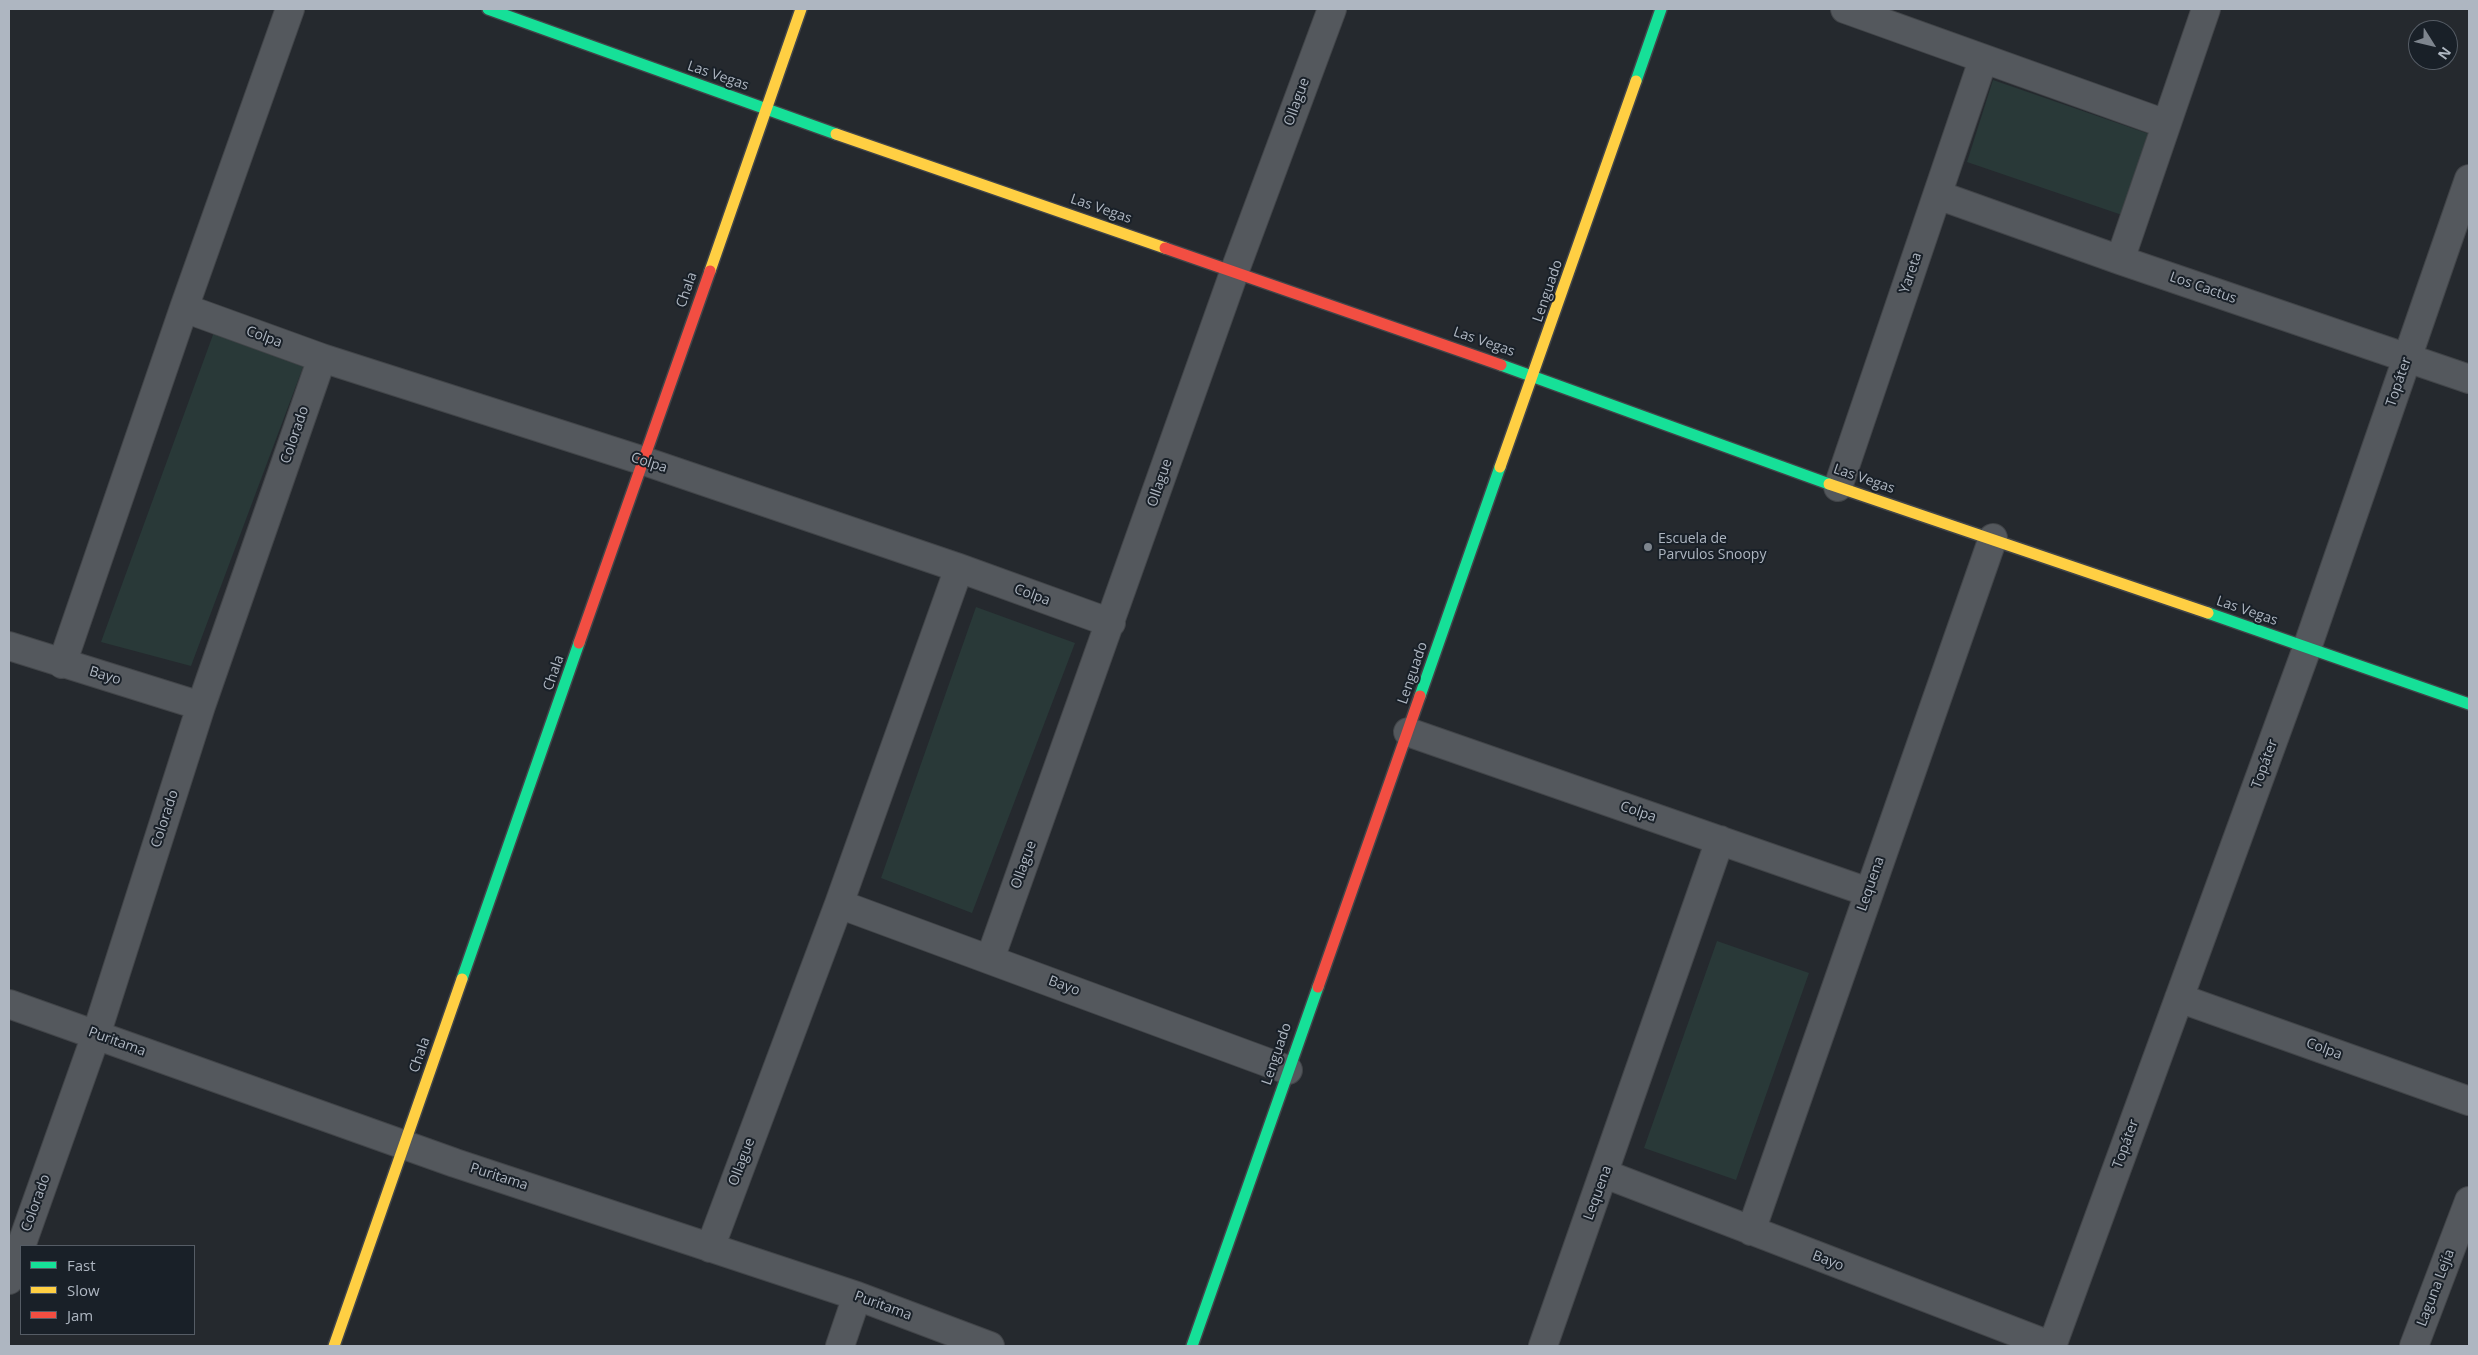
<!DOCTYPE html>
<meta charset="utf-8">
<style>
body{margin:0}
#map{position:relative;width:2478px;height:1355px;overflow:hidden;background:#25292e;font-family:"Open Sans",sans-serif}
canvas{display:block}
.frame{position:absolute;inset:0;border:10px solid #aeb6c1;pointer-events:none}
.legend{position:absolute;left:20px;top:1245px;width:175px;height:90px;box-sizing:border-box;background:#192028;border:1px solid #555c65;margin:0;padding:6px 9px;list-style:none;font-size:15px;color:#aeb6c1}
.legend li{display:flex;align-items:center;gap:10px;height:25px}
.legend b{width:25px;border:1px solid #555c65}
.north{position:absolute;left:2408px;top:20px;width:50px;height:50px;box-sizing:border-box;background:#192028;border:1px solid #555c65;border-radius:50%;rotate:126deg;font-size:14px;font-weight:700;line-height:20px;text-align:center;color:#aeb6c1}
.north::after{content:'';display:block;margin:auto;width:18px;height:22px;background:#7e858e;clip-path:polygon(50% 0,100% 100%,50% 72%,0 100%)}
</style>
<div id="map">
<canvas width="2478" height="1355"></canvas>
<div class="frame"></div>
<ul class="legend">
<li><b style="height:6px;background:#16e098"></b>Fast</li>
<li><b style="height:6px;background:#ffcf43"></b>Slow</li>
<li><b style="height:6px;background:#f24e42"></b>Jam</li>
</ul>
<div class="north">N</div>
</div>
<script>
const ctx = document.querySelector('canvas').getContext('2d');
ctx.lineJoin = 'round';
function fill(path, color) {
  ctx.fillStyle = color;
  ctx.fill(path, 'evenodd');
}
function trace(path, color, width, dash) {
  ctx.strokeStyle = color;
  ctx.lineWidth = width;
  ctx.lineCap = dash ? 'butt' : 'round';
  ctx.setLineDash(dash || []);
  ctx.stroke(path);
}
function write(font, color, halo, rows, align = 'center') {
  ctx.font = font + ' "Open Sans",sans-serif';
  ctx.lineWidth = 4;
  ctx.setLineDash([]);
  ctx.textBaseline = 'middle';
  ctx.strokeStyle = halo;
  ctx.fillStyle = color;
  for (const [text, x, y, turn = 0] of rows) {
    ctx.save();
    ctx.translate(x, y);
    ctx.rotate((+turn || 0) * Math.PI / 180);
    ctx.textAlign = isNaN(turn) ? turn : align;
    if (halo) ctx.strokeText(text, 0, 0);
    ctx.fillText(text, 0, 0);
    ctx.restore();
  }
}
const green = new Path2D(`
 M1993 80 2152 135 2125 216 1967 162Z
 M214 332 306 359 191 666 101 642Z
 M976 607 1075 643 972 913 881 878Z
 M1717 941 1809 973 1736 1180 1644 1148Z`);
const street = new Path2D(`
 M1845 9 2166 124
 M1938 195 2120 260 2469 379
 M2120 260 2206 9
 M184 308 322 358 644 461 959 568 1111 623
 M1838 487 1983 60
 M9 646 201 706
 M62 664 184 308 290 9
 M1408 732 1868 892
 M839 904 1288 1070
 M990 959 1235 270 1332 9
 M2179 998 2469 1101
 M9 1004 455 1163 857 1296 990 1346
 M1605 1174 2052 1346
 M1751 1231 1993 538
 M710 1248 839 904 959 568
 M9 1280 96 1035 201 706 322 358
 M840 1346 857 1296
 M1543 1346 1720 840
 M2052 1346 2307 648 2469 179
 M2414 1346 2469 1201`);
const fast = new Path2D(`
 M488 9 836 134
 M1636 81 1661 9
 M1501 365 1829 484
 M2208 613 2469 704
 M1420 696 1500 467
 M462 979 579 643
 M1192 1346 1318 987`);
const slow = new Path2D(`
 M836 134 1165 248
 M710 271 801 9
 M1500 467 1636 81
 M1829 484 2208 613
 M334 1346 462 979`);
const jam = new Path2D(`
 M1165 248 1501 365
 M579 643 710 271
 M1318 987 1420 696`);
const markers = [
 [1648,547,5,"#7e858e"]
];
const streetNames = [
 ["Las Vegas",718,76,19],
 ["Ollague",1297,102,-70],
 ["Las Vegas",1101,209,19],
 ["Yareta",1911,273,-71],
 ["Los Cactus",2203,288,19],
 ["Chala",687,290,-71],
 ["Lenguado",1548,291,-71],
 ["Colpa",264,337,20],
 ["Las Vegas",1484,342,19],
 ["Topáter",2399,382,-71],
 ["Colorado",295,435,-71],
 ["Colpa",649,463,18],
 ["Las Vegas",1864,479,19],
 ["Ollague",1160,483,-71],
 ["Colpa",1032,595,20],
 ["Las Vegas",2247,611,19],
 ["Chala",554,673,-71],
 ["Lenguado",1413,673,-71],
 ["Bayo",105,676,17],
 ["Topáter",2265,764,-70],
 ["Colpa",1638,812,19],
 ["Colorado",165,819,-72],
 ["Ollague",1024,865,-70],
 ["Lequena",1871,884,-71],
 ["Bayo",1064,986,20],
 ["Puritama",117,1042,20],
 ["Colpa",2324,1049,20],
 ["Lenguado",1277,1054,-71],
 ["Chala",420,1055,-71],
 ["Topáter",2126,1144,-70],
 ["Ollague",742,1162,-69],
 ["Puritama",499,1177,18],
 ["Lequena",1598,1193,-70],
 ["Colorado",36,1203,-70],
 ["Bayo",1828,1261,21],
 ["Laguna Lejía",2436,1288,-69],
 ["Puritama",883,1306,20]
];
const poiNames = [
 ["Escuela de",1658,539],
 ["Parvulos Snoopy",1658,555]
];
fill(green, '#293938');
trace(street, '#424549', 30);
trace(fast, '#424549', 14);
trace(slow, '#424549', 14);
trace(jam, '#424549', 14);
trace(street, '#54585d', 28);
trace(fast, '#16e098', 11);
trace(slow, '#ffcf43', 11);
trace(jam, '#f24e42', 11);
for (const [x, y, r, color] of markers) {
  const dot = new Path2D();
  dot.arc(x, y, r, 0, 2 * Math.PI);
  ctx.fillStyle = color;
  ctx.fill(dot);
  trace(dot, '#192028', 2);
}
write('14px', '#aeb6c1', '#192028', streetNames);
write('14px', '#aeb6c1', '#192028', poiNames, 'left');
</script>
